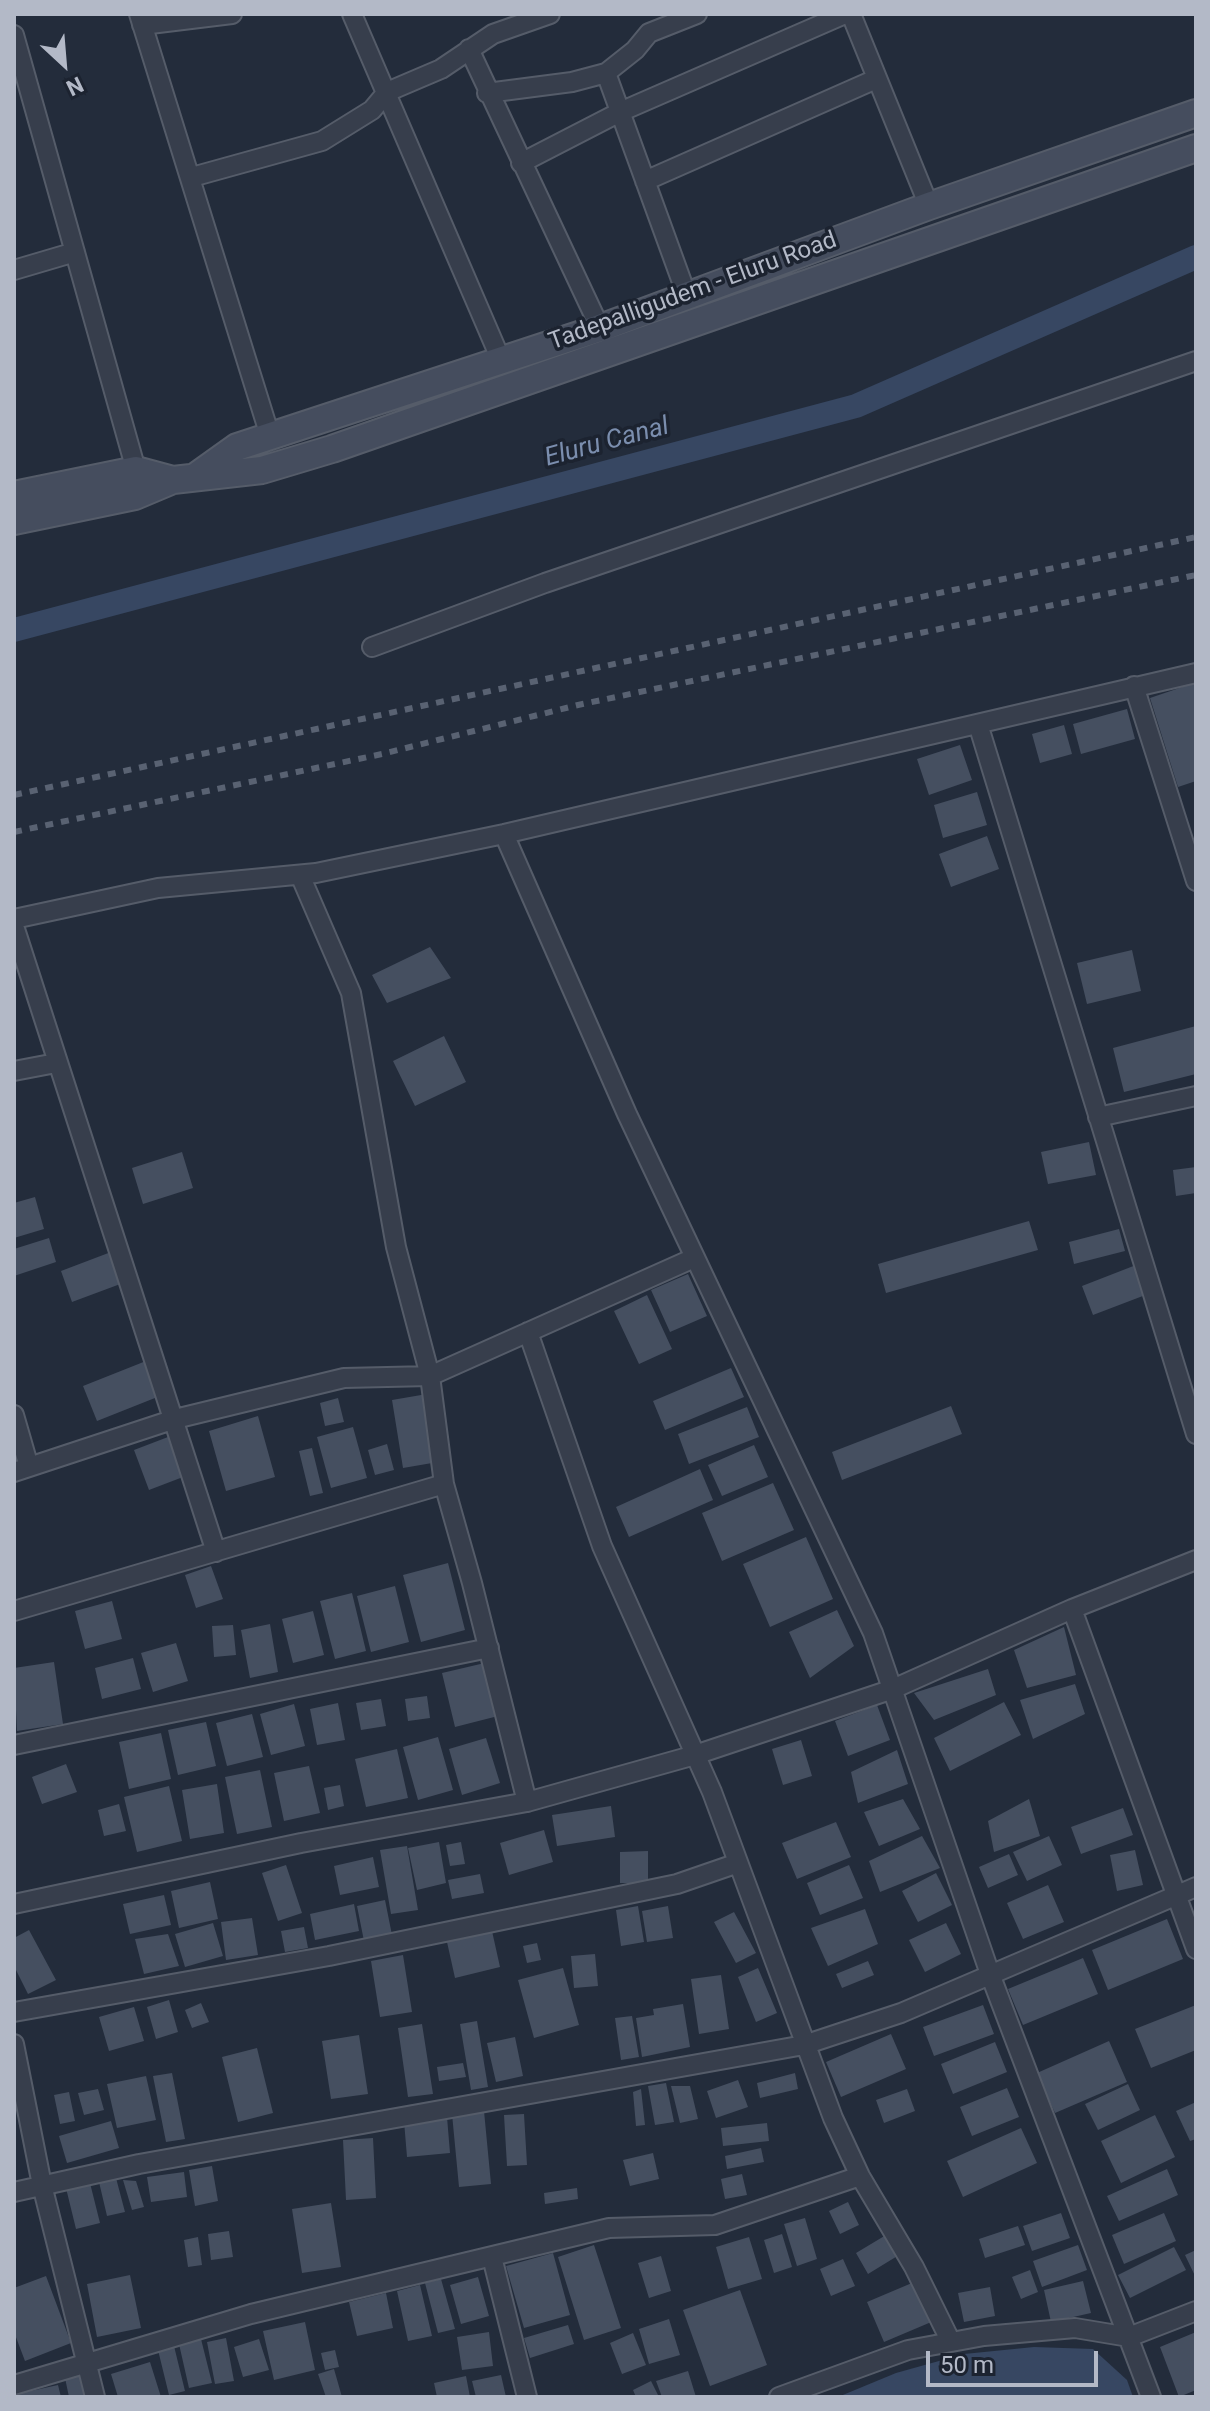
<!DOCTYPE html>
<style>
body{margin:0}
#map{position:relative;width:1210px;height:2411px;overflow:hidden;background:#232c3b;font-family:Roboto,sans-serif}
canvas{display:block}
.frame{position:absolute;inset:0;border:16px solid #b3b9c7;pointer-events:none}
.north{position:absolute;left:24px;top:24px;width:80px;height:80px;-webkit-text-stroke:6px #1c2330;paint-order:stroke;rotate:154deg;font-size:22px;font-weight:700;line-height:32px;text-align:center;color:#b3b9c7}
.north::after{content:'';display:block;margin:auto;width:28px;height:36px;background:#b3b9c7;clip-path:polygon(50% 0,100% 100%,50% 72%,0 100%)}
.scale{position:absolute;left:926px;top:2351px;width:172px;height:36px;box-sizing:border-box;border:4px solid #b3b9c7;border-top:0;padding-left:10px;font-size:24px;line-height:28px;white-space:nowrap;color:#b3b9c7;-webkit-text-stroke:6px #1c2330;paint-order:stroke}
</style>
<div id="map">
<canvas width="1210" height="2411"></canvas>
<div class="frame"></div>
<div class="north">N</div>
<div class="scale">50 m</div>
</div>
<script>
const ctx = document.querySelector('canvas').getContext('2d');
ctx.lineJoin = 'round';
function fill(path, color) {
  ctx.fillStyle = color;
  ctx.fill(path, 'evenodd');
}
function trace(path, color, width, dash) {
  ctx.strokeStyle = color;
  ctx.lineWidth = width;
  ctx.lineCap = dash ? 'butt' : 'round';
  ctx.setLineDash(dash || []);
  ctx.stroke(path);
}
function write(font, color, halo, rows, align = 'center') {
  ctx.font = font + ' Roboto,sans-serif';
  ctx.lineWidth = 7;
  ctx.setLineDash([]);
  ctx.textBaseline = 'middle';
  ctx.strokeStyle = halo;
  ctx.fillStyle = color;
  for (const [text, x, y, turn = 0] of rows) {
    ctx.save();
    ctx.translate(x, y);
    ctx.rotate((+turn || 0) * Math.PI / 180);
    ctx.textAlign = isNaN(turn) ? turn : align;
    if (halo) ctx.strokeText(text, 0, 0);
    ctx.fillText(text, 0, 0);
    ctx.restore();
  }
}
const water = new Path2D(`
 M1034 2347 1093 2349 1127 2380 1133 2397H838L896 2373 964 2354Z`);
const canal = new Path2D(`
 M14 630 856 406 1196 257`);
const building = new Path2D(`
 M1194 683 1196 781 1178 787 1150 698Z
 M1127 709 1135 739 1081 754 1073 724Z
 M1064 725 1072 754 1040 763 1032 734Z
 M960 745 972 780 929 795 917 759Z
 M977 792 987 825 943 838 934 805Z
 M987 836 999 869 951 887 939 854Z
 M430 947 451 978 387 1003 372 975Z
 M1132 950 1141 991 1087 1004 1077 963Z
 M1196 1026V1074L1124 1092 1113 1048Z
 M444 1036 466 1082 415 1106 393 1061Z
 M1089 1142 1096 1175 1048 1184 1041 1152Z
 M182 1152 193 1188 143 1204 132 1168Z
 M1196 1167V1193L1176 1196 1173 1170Z
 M35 1197 44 1229 14 1238V1203Z
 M1029 1221 1038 1250 886 1293 878 1264Z
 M1119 1229 1125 1251 1074 1264 1069 1242Z
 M49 1238 56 1262 14 1276V1249Z
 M111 1252 123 1283 72 1302 61 1271Z
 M1136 1265 1148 1294 1093 1315 1082 1286Z
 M688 1274 707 1316 670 1332 651 1290Z
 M647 1295 672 1349 639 1364 614 1311Z
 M151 1359 165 1394 97 1421 83 1386Z
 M731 1368 744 1397 665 1430 653 1401Z
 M427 1394 438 1462 403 1468 392 1400Z
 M338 1398 344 1422 325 1426 320 1403Z
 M951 1406 962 1434 842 1480 832 1452Z
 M747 1407 759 1437 689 1464 678 1434Z
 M258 1416 275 1477 226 1491 209 1431Z
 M353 1427 367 1478 331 1488 317 1437Z
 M168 1437 183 1477 149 1490 134 1450Z
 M387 1444 394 1470 375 1475 368 1450Z
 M754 1445 768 1477 722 1496 708 1465Z
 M312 1448 323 1493 310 1496 299 1451Z
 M700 1469 713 1500 629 1537 616 1507Z
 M773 1483 794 1530 722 1561 702 1513Z
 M806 1537 833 1599 770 1627 743 1564Z
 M448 1563 465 1630 421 1642 403 1575Z
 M211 1566 223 1599 196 1608 185 1575Z
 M395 1586 409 1642 371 1652 357 1596Z
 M352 1593 366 1651 335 1659 320 1601Z
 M112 1601 122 1639 85 1649 75 1611Z
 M837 1610 854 1646 810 1678 789 1632Z
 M313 1611 324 1655 293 1663 282 1619Z
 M270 1624 278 1672 250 1678 241 1630Z
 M233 1625 236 1655 214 1657 212 1626Z
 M1064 1627 1076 1675 1027 1688 1014 1650Z
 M176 1643 188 1681 153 1692 141 1653Z
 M133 1658 141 1689 102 1699 95 1668Z
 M54 1662 63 1724 17 1731 14 1668Z
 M489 1662 502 1715 455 1727 442 1673Z
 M988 1669 996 1695 934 1720 914 1693Z
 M1075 1684 1085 1714 1033 1739 1020 1700Z
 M427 1696 430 1718 408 1721 405 1699Z
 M381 1699 386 1726 361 1730 356 1703Z
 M1004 1702 1021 1735 950 1771 934 1738Z
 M338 1703 345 1740 317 1745 310 1709Z
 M294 1704 305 1746 271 1755 260 1714Z
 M877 1705 890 1740 848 1756 835 1721Z
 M252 1714 263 1757 227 1766 216 1723Z
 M206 1722 216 1766 178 1775 168 1730Z
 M161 1733 171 1779 129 1789 119 1742Z
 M438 1737 453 1790 418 1800 403 1747Z
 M486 1738 500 1783 462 1795 449 1749Z
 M801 1740 812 1776 783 1785 772 1749Z
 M397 1749 408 1798 366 1807 355 1759Z
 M897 1750 908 1784 858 1803 851 1772Z
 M66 1764 77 1792 42 1804 32 1777Z
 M309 1766 320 1813 284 1821 274 1773Z
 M260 1770 272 1827 237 1834 225 1777Z
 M217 1784 224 1833 190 1839 182 1790Z
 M340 1785 344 1806 328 1810 324 1788Z
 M169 1786 182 1841 137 1852 124 1797Z
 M903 1799 920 1829 879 1846 864 1812Z
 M1029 1799 1040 1836 994 1852 988 1821Z
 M119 1804 126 1831 104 1836 98 1810Z
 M611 1806 615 1837 557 1846 552 1815Z
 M1123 1808 1133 1835 1081 1854 1071 1827Z
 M836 1822 851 1857 797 1879 782 1843Z
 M544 1830 553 1862 509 1875 500 1843Z
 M922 1836 940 1868 880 1892 869 1861Z
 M1049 1836 1062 1865 1027 1881 1013 1852Z
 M439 1842 446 1883 417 1890 408 1848Z
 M461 1842 465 1864 450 1866 446 1845Z
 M407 1846 418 1910 391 1914 380 1850Z
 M1135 1850 1143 1885 1117 1891 1110 1855Z
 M648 1851V1883H620V1852Z
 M1009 1854 1018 1875 988 1888 979 1867Z
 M373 1857 379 1887 340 1895 334 1866Z
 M286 1865 302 1913 278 1921 262 1873Z
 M849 1865 863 1898 820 1915 807 1883Z
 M936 1873 952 1905 918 1922 902 1891Z
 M480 1874 484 1893 452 1899 448 1880Z
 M210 1882 218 1919 179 1928 171 1891Z
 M1048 1885 1064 1922 1023 1939 1007 1903Z
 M164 1895 171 1925 130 1934 123 1904Z
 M385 1900 392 1935 364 1941 357 1906Z
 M354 1904 359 1931 315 1940 310 1914Z
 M638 1906 644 1942 621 1946 616 1910Z
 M668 1906 673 1938 647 1942 642 1911Z
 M865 1909 878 1944 828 1966 811 1928Z
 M734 1912 756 1953 736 1963 714 1922Z
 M252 1918 258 1955 226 1960 221 1922Z
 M1167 1919 1183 1959 1108 1990 1092 1950Z
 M213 1923 223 1956 185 1967 175 1934Z
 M946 1923 961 1954 925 1972 909 1940Z
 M304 1927 308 1948 285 1952 281 1931Z
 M29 1930 56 1980 28 1994 14 1966V1938Z
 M492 1931 500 1967 455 1978 447 1942Z
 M168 1934 179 1966 144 1974 135 1939Z
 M537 1943 541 1960 527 1963 523 1946Z
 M595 1954 598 1986 574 1988 571 1956Z
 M403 1955 412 2012 380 2017 371 1961Z
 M1083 1958 1098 1994 1023 2025 1008 1989Z
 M868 1961 874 1975 842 1988 836 1974Z
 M563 1968 579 2025 534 2038 518 1980Z
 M758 1968 777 2013 756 2022 738 1977Z
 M721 1975 729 2029 699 2034 691 1979Z
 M169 2000 178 2032 156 2039 147 2007Z
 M201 2003 209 2022 192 2028 185 2010Z
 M683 2004 690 2047 642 2057 636 2018 654 2015 653 2009Z
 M983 2005 994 2034 934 2056 923 2027Z
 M1196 2005V2050L1151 2068 1135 2029Z
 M134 2007 144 2041 109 2051 99 2017Z
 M632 2016 639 2057 621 2060 615 2018Z
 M477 2021 488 2087 471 2090 460 2024Z
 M422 2024 433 2094 408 2097 398 2028Z
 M891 2034 906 2069 841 2097 826 2062Z
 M359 2035 368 2094 331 2099 322 2041Z
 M515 2037 523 2076 496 2082 487 2043Z
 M1109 2041 1127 2082 1055 2113 1037 2073Z
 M995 2042 1007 2072 953 2094 941 2064Z
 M257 2048 273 2113 238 2122 222 2057Z
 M463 2063 466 2077 439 2081 437 2067Z
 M172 2073 185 2139 166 2142 153 2076Z
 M795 2073 798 2089 760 2098 757 2083Z
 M146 2076 156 2120 117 2128 107 2084Z
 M738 2080 748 2107 716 2118 707 2091Z
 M666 2083 674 2122 655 2125 648 2086Z
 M1128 2084 1140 2110 1098 2130 1085 2104Z
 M671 2086H690L698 2119 680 2123Z
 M1007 2088 1019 2117 972 2136 960 2107Z
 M98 2089 104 2110 84 2115 78 2093Z
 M641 2089 645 2125 636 2126 633 2092Z
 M907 2089 915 2111 884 2123 876 2100Z
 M69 2092 75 2121 60 2124 54 2095Z
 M1196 2102V2139L1190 2141 1176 2111Z
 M484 2111 491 2184 459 2187 452 2114Z
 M524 2114 527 2165 507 2166 504 2115Z
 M1155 2115 1175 2157 1121 2183 1101 2141Z
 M447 2117 450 2153 407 2157 404 2121Z
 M111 2121 119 2148 67 2163 59 2136Z
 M767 2123 769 2141 723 2146 721 2128Z
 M1021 2128 1037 2163 963 2197 947 2161Z
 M373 2138 376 2198 346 2200 343 2140Z
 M761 2148 764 2162 727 2169 725 2156Z
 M653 2153 659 2179 630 2186 623 2160Z
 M212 2166 218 2201 195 2206 189 2170Z
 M1167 2169 1178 2195 1119 2221 1107 2196Z
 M184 2172 187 2197 151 2202 147 2177Z
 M742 2174 747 2195 725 2199 721 2179Z
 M116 2178 125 2212 107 2216 99 2182Z
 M89 2179 100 2223 76 2229 65 2184Z
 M123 2180 136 2181 144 2207 132 2210Z
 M577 2188 578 2199 545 2204 544 2193Z
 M848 2202 859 2225 840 2234 829 2211Z
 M331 2203 341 2267 302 2273 292 2209Z
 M1061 2213 1070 2238 1032 2251 1023 2226Z
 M1164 2213 1176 2241 1124 2264 1112 2235Z
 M805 2218 817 2259 797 2266 784 2224Z
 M1018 2226 1025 2245 985 2258 979 2239Z
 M229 2231 233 2257 211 2260 208 2234Z
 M782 2234 792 2267 774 2273 764 2240Z
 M886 2235 899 2255 868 2274 856 2253Z
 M198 2237 202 2265 188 2267 184 2240Z
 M749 2237 762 2279 728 2289 716 2247Z
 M594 2245 621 2328 584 2340 558 2257Z
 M1078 2245 1087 2270 1042 2287 1033 2261Z
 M1174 2247 1186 2270 1130 2298 1118 2275Z
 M1196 2250V2278L1185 2255Z
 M553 2253 570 2315 524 2328 506 2266Z
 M661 2256 671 2291 649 2298 638 2263Z
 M843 2259 855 2286 831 2296 820 2269Z
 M1030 2270 1038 2292 1021 2299 1012 2277Z
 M130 2275 141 2328 97 2337 87 2284Z
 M46 2276 71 2343 25 2361 14 2332V2288Z
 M478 2277 489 2316 461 2324 450 2285Z
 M441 2279 455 2329 438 2333 425 2283Z
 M919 2280 936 2320 884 2342 867 2302Z
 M1083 2281 1091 2313 1051 2322 1044 2290Z
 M420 2285 432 2336 408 2341 397 2291Z
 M990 2287 995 2316 964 2322 958 2293Z
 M740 2290 767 2365 710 2386 683 2310Z
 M386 2293 393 2328 357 2336 349 2302Z
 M669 2319 680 2355 649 2364 639 2329Z
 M305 2322 315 2370 274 2380 263 2331Z
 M568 2325 574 2344 530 2358 524 2338Z
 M489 2332 493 2366 462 2370 457 2337Z
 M1196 2332V2390L1179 2397 1160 2347Z
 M633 2333 646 2365 622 2374 610 2343Z
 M226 2338 234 2381 215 2384 207 2342Z
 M201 2339 212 2383 189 2388 179 2344Z
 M259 2339 269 2370 243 2377 234 2347Z
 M174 2346 185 2391 169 2395 158 2350Z
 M335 2350 339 2367 325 2370 321 2353Z
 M150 2362 161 2397H118L111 2374Z
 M334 2369 342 2397H326L318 2374Z
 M688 2371 696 2397H662L656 2381Z
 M83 2374 88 2396 69 2397 65 2378Z
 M501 2375 506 2397H476L472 2381Z
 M466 2376 470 2397H437L434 2383Z
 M651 2381 659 2397H636L633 2390Z
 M58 2385 61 2397H17V2394Z`);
const minor = new Path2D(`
 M139 14 270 436
 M352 14 501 360
 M851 14 929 206
 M142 25 232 14
 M14 35 136 470
 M469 49 600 328
 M606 73 687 296
 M487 93 572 82 606 73 635 50 649 33 697 14
 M521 163 620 112 845 14
 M192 177 322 141 372 110 387 92 441 69 493 34 550 14
 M645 181 876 79
 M14 270 75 252
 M372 647 545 583 1196 361
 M1134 686 1196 881
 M978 724 1196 1434
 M504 834 627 1114 873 1633 990 1974 1151 2397
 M300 875 351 993 396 1247 430 1376 444 1484 472 1583 527 1802
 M14 919 158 888 316 873 504 834 1196 673
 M14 926 216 1552
 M14 1071 56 1063
 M1098 1117 1196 1096
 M528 1332 602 1546 712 1792 833 2118 860 2176 914 2267 951 2342
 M14 1415 29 1467
 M14 1472 175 1419 344 1378 430 1376 694 1258
 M1196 1560 1072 1609 1196 1949
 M14 1611 444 1484
 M14 1745 489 1648
 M14 1904 301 1843 527 1802 695 1755 893 1689 1072 1609
 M14 2012 329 1956 677 1884 738 1863
 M14 2044 42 2185 95 2397
 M14 2192 139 2164 804 2045 901 2013 1196 1887
 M492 2257 527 2397
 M14 2385 251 2314 609 2228 715 2225 860 2176
 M779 2397 908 2350 984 2336 1075 2328 1129 2337 1196 2311`);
const secondary = new Path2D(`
 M195 477 237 447 600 328 929 206 1196 113
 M14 495 136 470 173 480
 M14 521 135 496 173 480 262 470 332 449 1196 148`);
const rail = new Path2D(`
 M14 795 1196 537
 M14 832 382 754 578 705 1196 575`);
const streetNames = [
 ["Tadepalligudem - Eluru Road",693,292,-20]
];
const waterNames = [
 ["Eluru Canal",607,443,-15]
];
fill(water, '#374762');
trace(canal, '#374762', 24);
fill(building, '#454f60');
trace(minor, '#555c69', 22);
trace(secondary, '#555c69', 30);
trace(minor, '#373e4c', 18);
trace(secondary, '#454d5e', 26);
trace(rail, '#596272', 6, [8, 8]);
write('24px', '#b3b9c7', '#1c2330', streetNames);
write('italic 26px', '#7b8eae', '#1c2330', waterNames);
</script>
